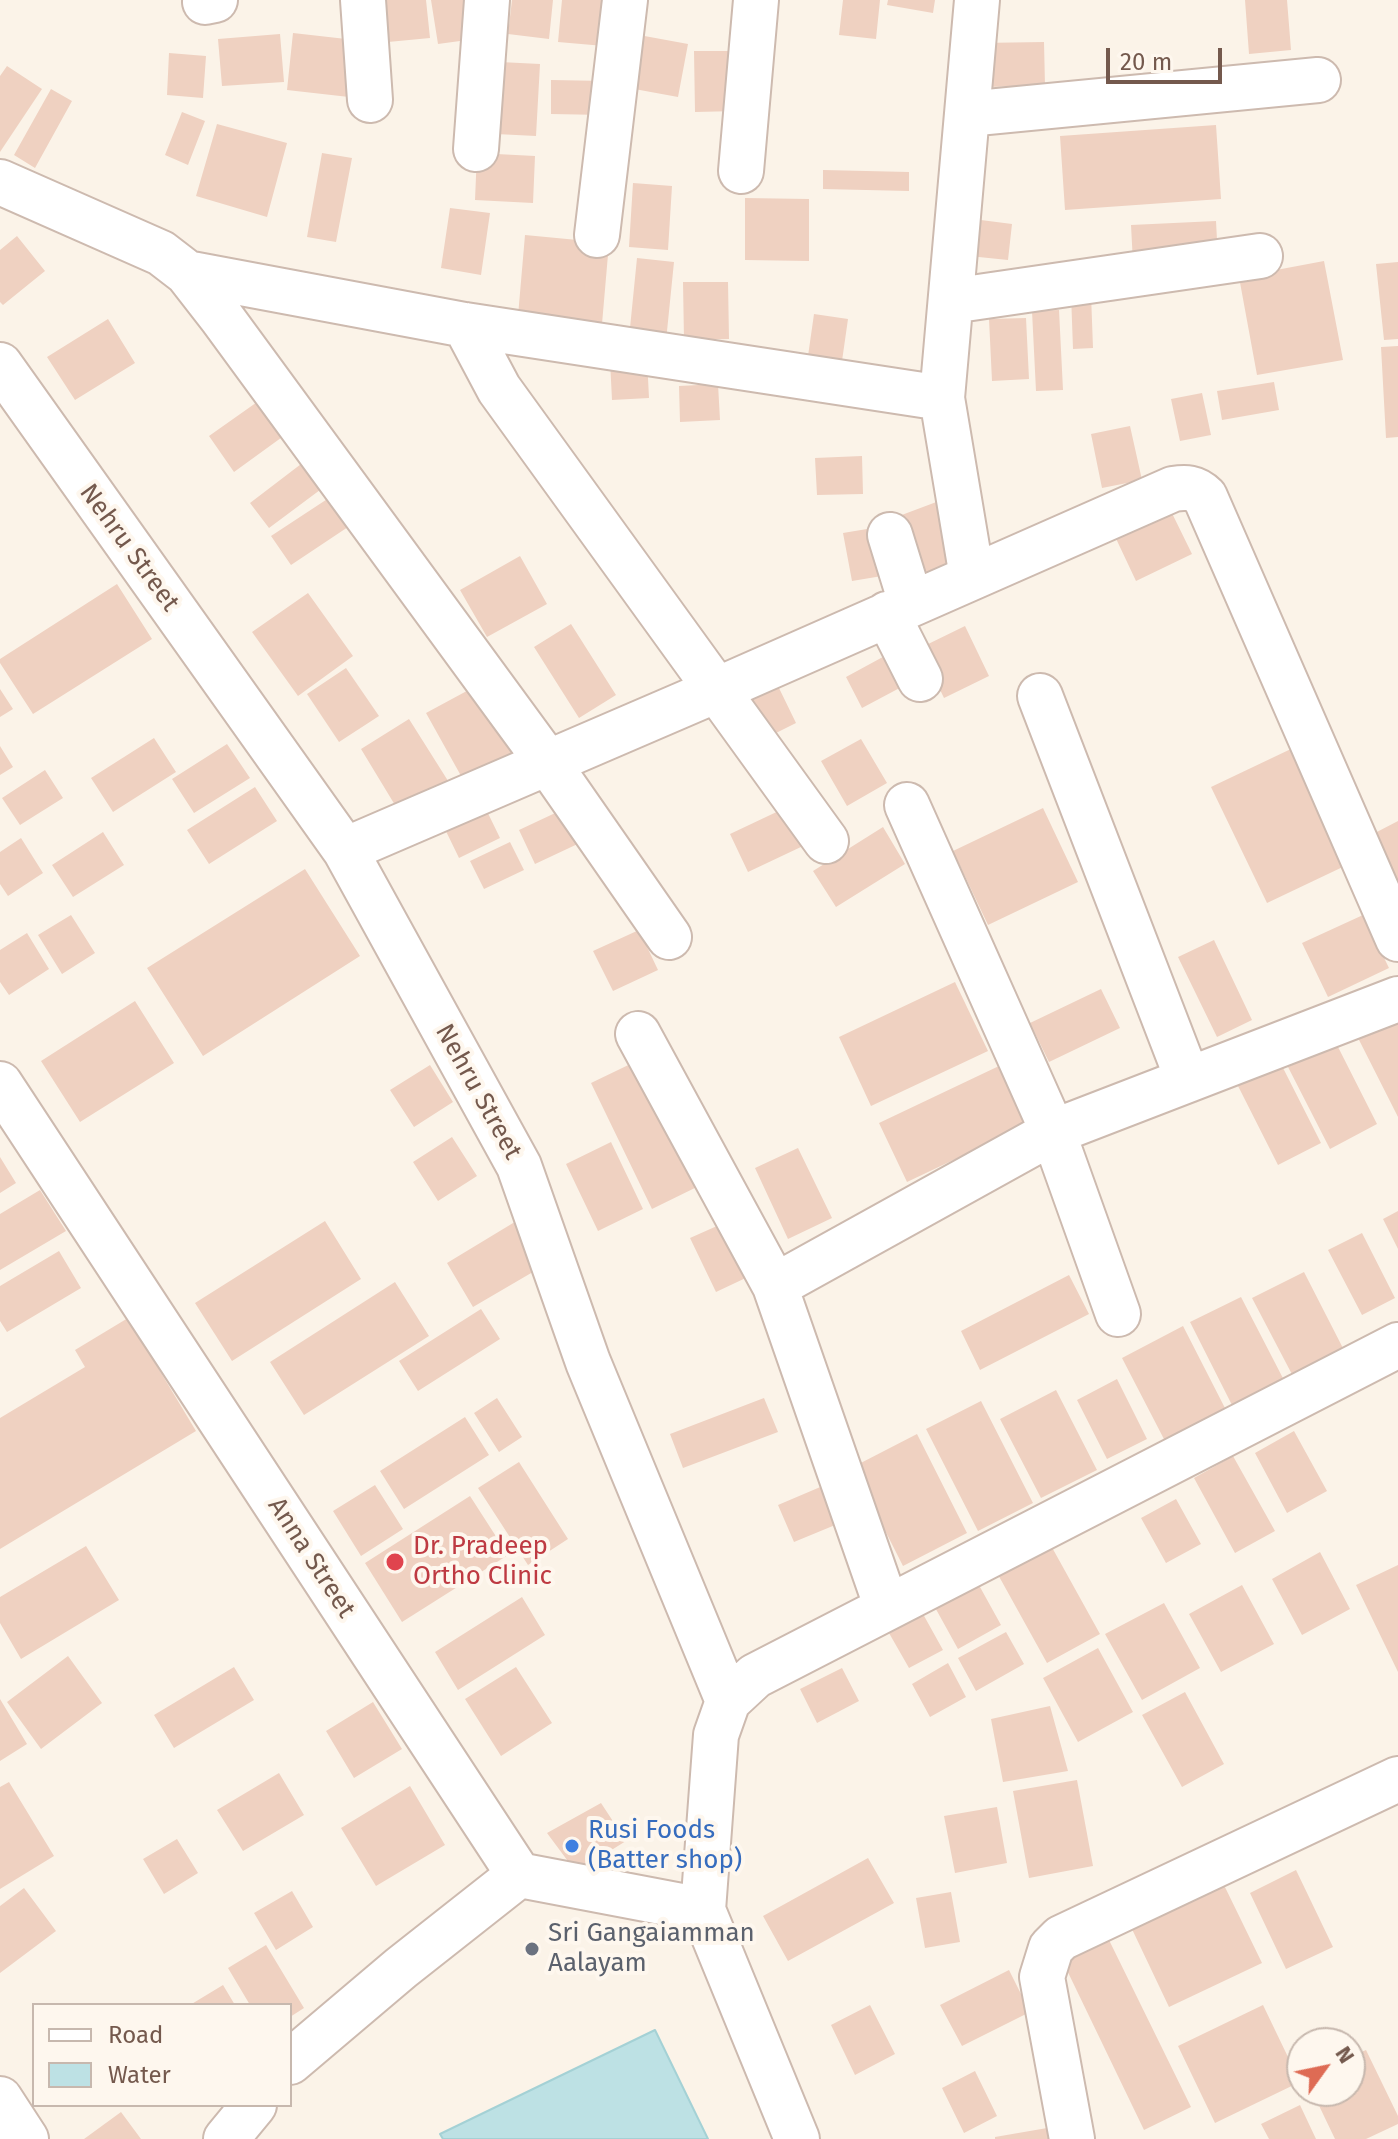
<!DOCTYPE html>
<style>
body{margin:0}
#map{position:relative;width:1398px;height:2139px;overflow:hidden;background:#fbf3e8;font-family:"Fira Sans",sans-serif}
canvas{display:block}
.legend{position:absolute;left:32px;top:2003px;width:260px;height:104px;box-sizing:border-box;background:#fef7ee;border:2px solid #c7b8ae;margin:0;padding:10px 14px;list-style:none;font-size:24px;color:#74594d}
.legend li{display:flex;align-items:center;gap:16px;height:40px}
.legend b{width:40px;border:2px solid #c7b8ae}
.north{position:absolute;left:1286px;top:2027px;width:80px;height:80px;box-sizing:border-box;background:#fef7ee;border:2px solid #c7b8ae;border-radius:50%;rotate:57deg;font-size:22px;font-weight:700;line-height:32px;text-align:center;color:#74594d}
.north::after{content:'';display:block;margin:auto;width:28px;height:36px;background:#de6b54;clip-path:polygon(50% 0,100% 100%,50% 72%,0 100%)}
.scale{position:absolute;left:1106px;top:48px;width:116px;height:36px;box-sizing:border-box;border:4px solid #74594d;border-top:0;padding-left:10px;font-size:24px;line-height:28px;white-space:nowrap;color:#74594d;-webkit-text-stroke:6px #fef7ee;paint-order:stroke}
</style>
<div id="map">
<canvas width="1398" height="2139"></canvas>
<ul class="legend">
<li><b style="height:10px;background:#fff"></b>Road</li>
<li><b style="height:22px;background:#bde1e4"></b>Water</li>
</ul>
<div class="north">N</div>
<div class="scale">20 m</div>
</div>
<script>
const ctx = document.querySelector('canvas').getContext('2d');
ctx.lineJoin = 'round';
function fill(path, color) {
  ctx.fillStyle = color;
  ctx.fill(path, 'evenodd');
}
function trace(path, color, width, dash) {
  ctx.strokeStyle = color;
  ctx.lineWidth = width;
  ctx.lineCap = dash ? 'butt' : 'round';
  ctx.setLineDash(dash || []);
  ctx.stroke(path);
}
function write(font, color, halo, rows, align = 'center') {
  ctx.font = font + ' "Fira Sans",sans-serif';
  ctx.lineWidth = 8;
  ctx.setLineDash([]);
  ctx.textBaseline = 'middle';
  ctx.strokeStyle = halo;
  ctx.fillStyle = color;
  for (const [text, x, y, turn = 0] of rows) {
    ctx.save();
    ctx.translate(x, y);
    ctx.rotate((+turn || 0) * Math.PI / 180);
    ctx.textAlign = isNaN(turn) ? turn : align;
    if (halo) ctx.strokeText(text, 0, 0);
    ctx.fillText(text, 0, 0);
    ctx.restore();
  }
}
const water = new Path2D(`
 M655 2030 708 2139H443L440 2134Z`);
const building = new Path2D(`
 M384 0H426L430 38 388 42Z
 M431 0H476L482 38 438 44Z
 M512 0H553L549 39 508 34Z
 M562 0H609L604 46 558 42Z
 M843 0H880L876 39 839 35Z
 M888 0H935L933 13 887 5Z
 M1245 0H1287L1291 50 1249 54Z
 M293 33 355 40 349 97 287 90Z
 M280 34 284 82 222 86 218 39Z
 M639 35 688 44 678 97 629 88Z
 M1044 42 1045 86 981 87 980 43Z
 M694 51H737L738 111 695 112Z
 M169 53 206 56 203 98 167 95Z
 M500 62 540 64 536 136 496 134Z
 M7 66 42 89 0 152V76Z
 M551 80 605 81 604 115 551 114Z
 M51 89 72 101 35 168 14 155Z
 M182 112 205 121 188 165 165 155Z
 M217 124 287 143 267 217 196 196Z
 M1216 125 1221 199 1065 210 1060 136Z
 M322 153 352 158 336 242 307 237Z
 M477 153 535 156 533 203 475 200Z
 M823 170 909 172V191L823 189Z
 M633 183 672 186 668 250 629 247Z
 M745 198 809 199V261L745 260Z
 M450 208 490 213 481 275 441 268Z
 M973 219 1012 224 1008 260 969 256Z
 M1216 221 1218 259 1133 263 1131 225Z
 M525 235 609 243 602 324 518 316Z
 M17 236 45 271 3 305 0 302V250Z
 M637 258 674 262 666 341 629 338Z
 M1324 261 1343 360 1257 375 1239 277Z
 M1398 262V339L1384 340 1376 264Z
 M683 282H728L729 339 684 340Z
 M1071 294H1091L1093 348 1073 349Z
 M1059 310 1063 390 1036 391 1032 311Z
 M814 314 848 319 841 368 807 363Z
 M1026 318 1029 379 992 381 989 319Z
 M108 319 135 363 75 400 47 357Z
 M1398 346V437L1386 438 1381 347Z
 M647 358 649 398 612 400 610 360Z
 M1274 382 1279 410 1222 420 1217 391Z
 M718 384 720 420 680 422 679 386Z
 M1202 393 1211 435 1180 441 1171 399Z
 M260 400 285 435 234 472 209 436Z
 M1130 426 1142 480 1102 488 1091 434Z
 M862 456 863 494 817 495 815 458Z
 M305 461 324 487 269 528 250 503Z
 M338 492 357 521 291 565 271 536Z
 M939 501 964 571 917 589 891 519Z
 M1166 501 1192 554 1136 581 1111 528Z
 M879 527 888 575 852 581 843 533Z
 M520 556 547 604 487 637 460 590Z
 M117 584 152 639 33 714 0 663V659Z
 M308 593 353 656 298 696 252 632Z
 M571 624 616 695 579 718 534 647Z
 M965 626 989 676 944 698 920 648Z
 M892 652 909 683 862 708 846 677Z
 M346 668 379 716 339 742 307 694Z
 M476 686 514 755 465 783 426 713Z
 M778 686 796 723 766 738 748 701Z
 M0 689 13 709 0 717Z
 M409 719 450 784 401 815 361 749Z
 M154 738 176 772 113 812 91 778Z
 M861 739 887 783 847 806 821 761Z
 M227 744 250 778 194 813 172 779Z
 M0 746 13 767 0 775Z
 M1293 748 1349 864 1267 903 1211 787Z
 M45 770 63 798 20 825 2 798Z
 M255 787 277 821 209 864 187 830Z
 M483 803 500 838 459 858 442 823Z
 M568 807 584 841 535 864 519 830Z
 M785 808 803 846 748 872 730 834Z
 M1043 808 1078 882 988 925 953 851Z
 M1398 821V883L1373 834Z
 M883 827 905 864 836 907 813 871Z
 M103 832 124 865 73 897 52 865Z
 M21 838 43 873 8 896 0 884V852Z
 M510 842 524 870 484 889 470 861Z
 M305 869 360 956 203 1056 147 968Z
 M71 915 95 953 62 974 38 935Z
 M1363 915 1389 968 1328 997 1302 943Z
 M639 930 658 970 613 991 593 951Z
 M27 933 49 969 9 995 0 982V950Z
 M1214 940 1252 1020 1217 1037 1178 957Z
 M955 982 988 1051 871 1106 839 1037Z
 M1101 989 1120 1028 1049 1062 1030 1023Z
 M135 1001 174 1063 80 1122 41 1061Z
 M1398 1010V1117L1355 1032Z
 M1336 1043 1377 1124 1330 1149 1288 1067Z
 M645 1057 705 1183 652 1209 591 1083Z
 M1279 1060 1321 1143 1278 1165 1236 1082Z
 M430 1065 453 1102 414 1127 390 1090Z
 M999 1066 1027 1125 907 1182 879 1123Z
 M452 1137 477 1176 438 1201 413 1162Z
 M611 1142 643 1209 598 1231 566 1164Z
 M798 1148 832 1218 788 1239 755 1168Z
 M0 1157 16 1183 0 1193Z
 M40 1190 66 1231 0 1270V1214Z
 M1398 1211V1249L1383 1219Z
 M523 1217 550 1262 473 1307 447 1263Z
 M325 1221 361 1279 232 1361 195 1303Z
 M726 1222 752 1275 716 1292 690 1238Z
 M1362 1233 1395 1298 1362 1315 1328 1250Z
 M59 1251 81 1288 7 1332 0 1321V1286Z
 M1304 1272 1347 1356 1296 1382 1252 1298Z
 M1069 1275 1089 1314 980 1370 961 1331Z
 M395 1282 429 1336 304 1415 270 1362Z
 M1241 1297 1287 1386 1236 1413 1190 1322Z
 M481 1309 500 1339 418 1391 399 1361Z
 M128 1318 196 1431 0 1549V1418L85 1367 75 1350Z
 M1183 1326 1227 1412 1166 1443 1122 1358Z
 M1117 1379 1147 1439 1107 1459 1077 1400Z
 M1056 1390 1097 1470 1041 1498 1000 1419Z
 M497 1398 522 1437 499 1452 474 1413Z
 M764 1398 778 1432 683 1468 670 1434Z
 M981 1401 1033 1503 978 1531 926 1429Z
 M465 1417 489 1455 404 1509 380 1471Z
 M1294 1431 1327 1491 1287 1513 1255 1453Z
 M917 1434 967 1533 903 1566 853 1467Z
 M1233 1456 1275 1531 1235 1553 1194 1478Z
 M519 1462 568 1539 528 1565 478 1488Z
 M375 1485 403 1529 361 1556 333 1511Z
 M825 1485 840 1523 794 1542 778 1505Z
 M470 1496 508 1555 402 1622 365 1563Z
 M1176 1499 1201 1544 1166 1563 1141 1518Z
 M1049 1542 1100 1634 1047 1663 996 1571Z
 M86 1546 119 1600 21 1659 0 1623V1597Z
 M1320 1552 1350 1609 1302 1635 1272 1579Z
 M1398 1565V1672L1356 1585Z
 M975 1578 1001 1625 958 1649 932 1602Z
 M1242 1585 1274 1644 1221 1672 1189 1614Z
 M522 1597 545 1635 458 1690 435 1652Z
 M1164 1603 1200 1668 1142 1700 1105 1634Z
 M923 1614 943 1650 909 1668 889 1633Z
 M1006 1632 1024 1664 976 1691 958 1658Z
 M1098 1648 1133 1712 1078 1742 1043 1678Z
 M68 1656 102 1703 41 1749 7 1702Z
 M948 1663 966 1697 930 1717 912 1684Z
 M234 1667 254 1700 174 1748 154 1715Z
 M516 1667 552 1723 501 1756 465 1699Z
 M842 1668 859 1701 817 1723 800 1689Z
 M1185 1692 1224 1764 1182 1787 1142 1715Z
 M0 1699 27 1744 0 1761Z
 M373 1702 402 1749 354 1778 326 1731Z
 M1050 1706 1068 1771 1003 1782 991 1719Z
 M279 1773 304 1815 243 1851 217 1810Z
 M1077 1780 1093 1866 1029 1878 1013 1791Z
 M9 1782 54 1856 0 1889V1787Z
 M410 1786 445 1845 376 1886 341 1828Z
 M601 1803 626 1841 576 1872 547 1833Z
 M997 1807 1007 1863 955 1873 944 1816Z
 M177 1839 198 1873 164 1894 143 1859Z
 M868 1858 894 1903 788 1961 763 1916Z
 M1296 1870 1333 1947 1286 1969 1250 1893Z
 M1223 1883 1262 1963 1169 2007 1131 1927Z
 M24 1888 56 1931 0 1973V1906Z
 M292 1891 313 1927 276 1950 254 1913Z
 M951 1892 960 1942 925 1948 916 1898Z
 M1109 1940 1191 2107 1144 2130 1063 1962Z
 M266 1945 304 2008 290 2017V2005H250L228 1968Z
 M1009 1970 1030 2012 962 2046 940 2005Z
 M223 1985 235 2005H190Z
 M870 2005 895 2054 855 2075 831 2025Z
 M1263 2005 1300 2082 1215 2123 1178 2046Z
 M1366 2050 1398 2116V2124L1366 2139H1335L1312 2091H1350V2057Z
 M975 2071 997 2116 964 2133 942 2088Z
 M1300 2105 1316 2139H1269L1261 2124Z
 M121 2112 141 2139H84Z
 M1053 2127 1055 2139H995V2137Z`);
const minor = new Path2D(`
 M363 0 370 100
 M205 2 215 0
 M967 114 1318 80
 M476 149 487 0
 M741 171 756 0
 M0 182 161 253 187 273 465 325 942 398
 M597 235 625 0
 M187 273 222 318 548 763 669 937
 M951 301 1260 256
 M465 325 499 389 826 841
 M0 365 345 850 519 1166 588 1362 728 1701 716 1735 703 1910 797 2139
 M890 535 911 603
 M972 577 942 398 977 0
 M887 614 920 679
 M1040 696 1188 1080
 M907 805 1053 1132 1118 1314
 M345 850 719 689 1173 489C1186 487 1195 487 1205 497L1398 939
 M638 1034 775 1286 887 1608
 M0 1084 519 1875 703 1910
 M775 1286 1053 1132 1398 999
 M728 1701 755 1676 1398 1345
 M290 2062 401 1968 519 1875
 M0 2099 26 2139
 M226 2139 254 2105
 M1072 2139 1042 1977 1051 1948 1061 1938 1398 1779`);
const markers = [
 [395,1562,10,"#e0444e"],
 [572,1846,8,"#3f7fe0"],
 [532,1949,8,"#6b7280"]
];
const streetNames = [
 ["Nehru Street",129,548,54],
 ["Nehru Street",478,1092,61],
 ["Anna Street",311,1558,57]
];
const healthNames = [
 ["Dr. Pradeep",413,1547],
 ["Ortho Clinic",413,1577]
];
const shopNames = [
 ["Rusi Foods",588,1831],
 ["(Batter shop)",588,1861]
];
const worshipNames = [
 ["Sri Gangaiamman",548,1934],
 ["Aalayam",548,1964]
];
fill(water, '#bde1e4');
trace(water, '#a4d1d5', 2);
fill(building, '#efd1c1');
trace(minor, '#cdbaaf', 48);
trace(minor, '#fff', 44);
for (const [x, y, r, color] of markers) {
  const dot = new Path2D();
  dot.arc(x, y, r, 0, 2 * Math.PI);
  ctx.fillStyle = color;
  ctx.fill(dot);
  trace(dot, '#fef7ee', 3);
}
write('26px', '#74594d', '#fef7ee', streetNames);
write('26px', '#be3a42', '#fef7ee', healthNames, 'left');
write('26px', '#366cbe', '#fef7ee', shopNames, 'left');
write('26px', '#5b616d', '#fef7ee', worshipNames, 'left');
</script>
